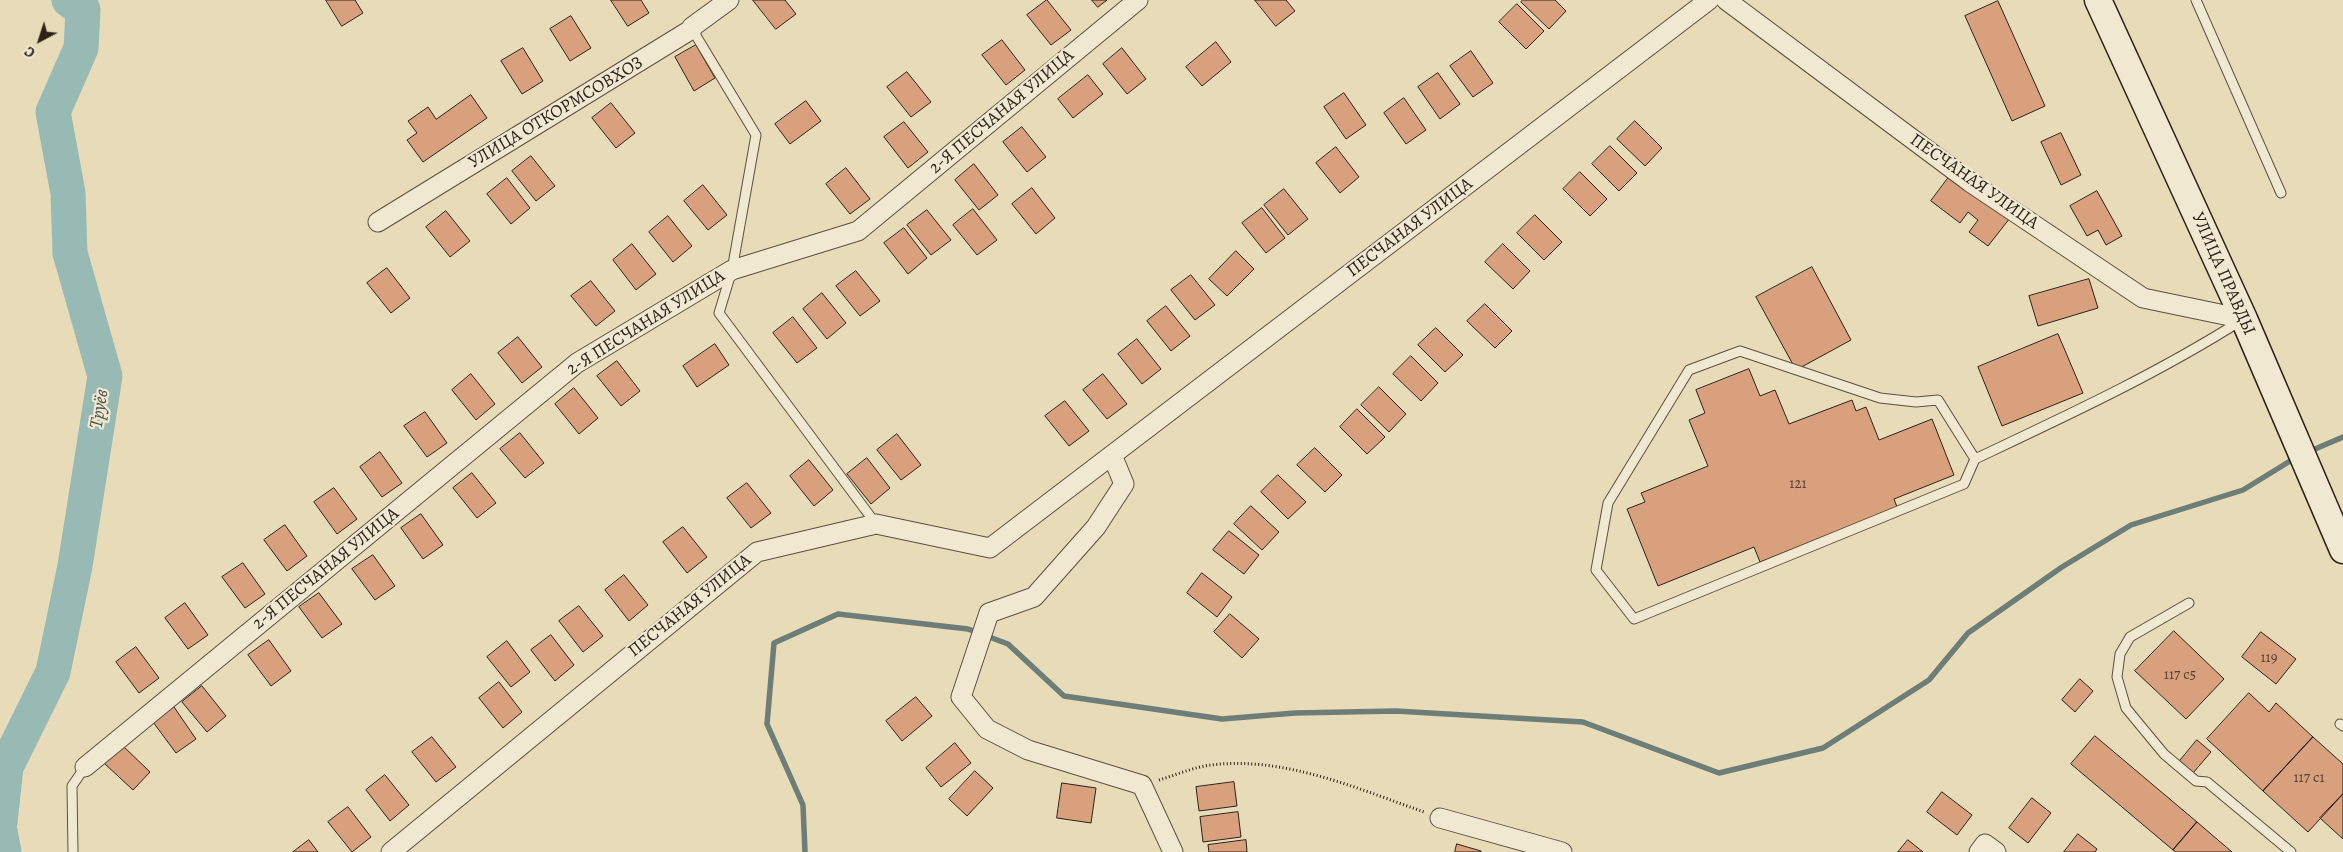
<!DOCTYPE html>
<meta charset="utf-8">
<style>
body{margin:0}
#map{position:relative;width:2343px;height:852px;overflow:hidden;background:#e8dcb8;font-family:Alegreya,serif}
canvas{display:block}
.north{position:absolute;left:15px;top:15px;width:50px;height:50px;-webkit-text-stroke:4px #f0e8d1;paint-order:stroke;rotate:220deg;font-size:14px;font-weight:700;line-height:20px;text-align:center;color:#2d211a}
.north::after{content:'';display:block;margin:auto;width:18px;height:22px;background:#2d211a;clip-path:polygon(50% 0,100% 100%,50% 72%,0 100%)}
</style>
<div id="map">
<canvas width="2343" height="852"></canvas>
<div class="north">С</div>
</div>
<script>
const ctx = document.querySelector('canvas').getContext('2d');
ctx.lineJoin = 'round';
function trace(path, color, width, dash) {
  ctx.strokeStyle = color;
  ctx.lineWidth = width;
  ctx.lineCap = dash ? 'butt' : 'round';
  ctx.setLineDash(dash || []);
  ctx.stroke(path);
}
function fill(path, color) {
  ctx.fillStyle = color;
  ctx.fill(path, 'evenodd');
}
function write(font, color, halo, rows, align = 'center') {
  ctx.font = font + ' Alegreya,serif';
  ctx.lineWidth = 4.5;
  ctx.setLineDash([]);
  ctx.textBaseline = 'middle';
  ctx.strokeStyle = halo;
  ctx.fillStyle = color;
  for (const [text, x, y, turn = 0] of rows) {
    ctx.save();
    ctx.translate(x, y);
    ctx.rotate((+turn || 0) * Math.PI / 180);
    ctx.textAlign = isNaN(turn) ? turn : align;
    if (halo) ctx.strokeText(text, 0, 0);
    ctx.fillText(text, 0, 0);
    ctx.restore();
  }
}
const stream = new Path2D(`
 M2308 452 2343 437
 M805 852 803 805 767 724 774 643 838 614 968 629 1008 644 1064 696 1222 719 1295 713 1396 711 1583 722 1719 773 1823 748 1929 680 1968 633 2062 567 2131 525 2243 490 2295 458`);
const river = new Path2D(`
 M0 822 6 767 53 672 75 566 105 376 70 253 68 193 53 112 81 48 83 10 69 0
 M0 831 4 852`);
const building = new Path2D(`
 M326 0H355L363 13 342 26Z
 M611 0H641L649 13 628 26Z
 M753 0H785L796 14 776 29Z
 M1047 0 1071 30 1051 45 1027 15Z
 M1092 0H1107L1098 7Z
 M1255 0H1286L1295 11 1276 26Z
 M1523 0H1555L1566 11 1549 29 1521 2Z
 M1998 1 2045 106 2012 121 1965 16Z
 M1517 4 1544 31 1526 49 1499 22Z
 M571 16 591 48 570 61 550 29Z
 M1002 40 1025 70 1006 85 982 55Z
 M1216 42 1231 62 1202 86 1186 67Z
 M696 45 715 78 694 91 675 57Z
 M523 48 543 81 522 94 501 61Z
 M1122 48 1146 79 1127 94 1103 64Z
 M1471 51 1493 83 1473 97 1450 66Z
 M907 72 931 102 911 117 887 87Z
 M1438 73 1460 104 1440 119 1418 87Z
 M1088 75 1103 94 1073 118 1058 99Z
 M1344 93 1366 125 1346 139 1324 107Z
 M471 95 487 118 423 162 407 140 417 133 408 121 428 107 436 119Z
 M1404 98 1426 130 1406 144 1384 113Z
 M806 101 821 121 790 144 775 124Z
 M611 103 635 133 616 148 592 118Z
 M1635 121 1662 148 1645 166 1617 139Z
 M904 122 928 152 908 168 884 137Z
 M1022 127 1046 157 1027 172 1003 142Z
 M2061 133 2081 175 2061 185 2041 142Z
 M1610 146 1637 173 1619 191 1592 164Z
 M1336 147 1359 177 1340 193 1316 163Z
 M531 156 555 186 536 201 512 171Z
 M974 164 998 195 979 210 955 180Z
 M846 168 870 199 850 214 826 184Z
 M1580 172 1607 199 1590 216 1563 189Z
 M1952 173 2010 218 1988 246 1969 232 1978 220 1968 212 1960 223 1931 201Z
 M507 178 530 208 511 224 487 194Z
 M703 185 727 215 708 230 684 201Z
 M1032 188 1055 218 1036 234 1012 204Z
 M1284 189 1308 219 1288 235 1264 205Z
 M2097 191 2122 236 2106 245 2098 230 2087 236 2070 206Z
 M1262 208 1285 238 1266 253 1242 223Z
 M973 209 997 240 977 255 953 225Z
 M927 210 951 240 931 255 907 225Z
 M446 211 470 241 450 257 426 227Z
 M1535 215 1562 242 1544 260 1517 233Z
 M668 216 692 246 673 262 649 232Z
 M904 228 927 258 908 274 884 243Z
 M632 244 656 274 636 290 613 260Z
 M1503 244 1530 271 1513 289 1485 262Z
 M1236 251 1254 269 1227 296 1209 279Z
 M1812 267 1851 340 1796 370 1756 297Z
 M387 268 410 298 391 313 367 283Z
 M856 271 880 301 860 316 836 286Z
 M1191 275 1215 305 1195 320 1171 290Z
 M2089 279 2098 308 2038 326 2029 296Z
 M591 281 615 311 596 326 571 296Z
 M822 293 846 323 827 339 803 309Z
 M1485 304 1512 331 1495 348 1467 321Z
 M1166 306 1190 336 1171 351 1147 321Z
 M793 317 817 348 797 363 773 333Z
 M1436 328 1463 355 1445 372 1418 345Z
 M2058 334 2083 393 2002 426 1978 367Z
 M518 337 542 367 522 383 498 353Z
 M1137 339 1161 369 1142 384 1118 354Z
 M715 344 729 365 697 387 683 366Z
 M1411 356 1438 383 1421 401 1393 374Z
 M617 361 640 391 621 406 597 376Z
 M1749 369 1760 396 1775 390 1789 424 1852 400 1856 411 1866 407 1879 440 1932 419 1954 475 1894 499 1897 507 1760 562 1754 547 1658 586 1627 509 1645 502 1641 493 1708 466 1689 420 1705 413 1696 390Z
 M471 374 495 404 476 420 452 390Z
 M1103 374 1127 404 1107 419 1083 390Z
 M1379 387 1406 414 1389 432 1361 405Z
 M574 388 598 418 579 434 555 404Z
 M1065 401 1089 431 1069 446 1045 416Z
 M1357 409 1385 437 1367 454 1340 427Z
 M425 412 447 443 427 457 404 426Z
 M520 433 544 463 525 478 500 449Z
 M897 434 921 465 901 480 877 450Z
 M1315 448 1342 475 1325 492 1297 465Z
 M380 452 402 483 382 497 360 467Z
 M867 458 890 488 871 504 847 474Z
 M809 460 833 490 814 506 790 476Z
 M472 473 496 503 477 518 453 488Z
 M1278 475 1306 502 1288 519 1261 492Z
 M747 483 771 513 751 528 727 498Z
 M334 488 357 519 337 534 314 502Z
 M1251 506 1279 532 1262 550 1234 524Z
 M421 514 443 545 423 559 401 528Z
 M285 525 307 556 287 571 264 540Z
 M683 527 707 557 687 573 663 542Z
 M1229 531 1259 555 1244 574 1213 550Z
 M373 555 395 586 375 600 352 569Z
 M243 563 265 594 245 608 222 577Z
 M1202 573 1232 597 1217 617 1187 593Z
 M624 575 648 605 629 621 605 590Z
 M319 593 342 624 322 638 299 607Z
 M185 603 208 635 188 649 165 618Z
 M579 606 603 636 583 652 559 621Z
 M1230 614 1259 639 1242 658 1214 632Z
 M2174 631 2224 679 2186 719 2135 671Z
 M2261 632 2296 659 2276 684 2242 657Z
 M551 635 574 665 555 681 531 650Z
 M269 640 291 671 271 686 248 655Z
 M507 641 530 672 511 687 487 657Z
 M136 647 159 678 139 693 116 662Z
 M2080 679 2093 691 2075 712 2062 700Z
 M499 682 522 712 503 728 479 698Z
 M202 686 226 716 207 732 182 702Z
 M2249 693 2269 712 2276 703 2313 737 2263 791 2207 739Z
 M916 697 932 716 902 741 886 721Z
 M174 707 196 739 176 753 153 722Z
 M2095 736 2197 822 2173 850 2071 764Z
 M432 737 456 767 436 782 412 752Z
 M2313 737 2343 764V794L2308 832 2263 791Z
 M2197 740 2211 752 2193 773 2179 762Z
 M955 743 971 763 941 787 926 768Z
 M122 745 150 772 133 790 105 764Z
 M975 771 993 788 967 816 949 799Z
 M385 775 409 805 390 821 366 790Z
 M1234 782 1237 806 1199 811 1196 787Z
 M1062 783 1096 788 1091 823 1057 818Z
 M1942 792 1972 815 1957 835 1927 812Z
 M2343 794V839L2320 818Z
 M2032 798 2051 813 2028 843 2009 828Z
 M348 807 371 837 352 852 328 822Z
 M1238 812 1241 837 1203 842 1200 817Z
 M2197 822 2232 852H2176L2173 850Z
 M2078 834 2097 849 2095 852H2064Z
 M309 840 318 852H293Z
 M1246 840 1247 852H1209L1208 845Z
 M1908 840 1923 852H1898Z
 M1457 844 1481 851V852H1455Z`);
const path = new Path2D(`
 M1159 780C1176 775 1194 767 1211 765 1284 756 1356 788 1424 812`);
const lane = new Path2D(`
 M2196 0 2281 193
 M692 29 756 135 732 270 719 313 876 524
 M1975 459 1938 400 1916 402 1880 398 1740 351 1689 370 1608 503 1596 570 1634 619 1964 484 1975 459C2066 416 2157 374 2242 320
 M2189 603 2130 637 2120 654 2117 677 2126 708 2164 754 2196 781 2207 782 2291 852
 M2340 724 2343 726
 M73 852 72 786 85 767`);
const street = new Path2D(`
 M1726 0 1970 182 2143 298 2244 319
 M378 222 692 29V27L729 0
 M1112 455 1124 484 1096 527 1034 597 989 613 961 697 987 729 1028 750 1142 785 1173 852
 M85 767 577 363 732 270 858 231 1138 0
 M1440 818 1562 852
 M391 852 757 552 876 524 990 548 1709 0
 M1979 852 1985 844 1996 852`);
const secondary = new Path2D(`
 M2098 0 2244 319 2343 550`);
const numberNames = [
 ["121",1798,484],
 ["119",2269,658],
 ["117 с5",2180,675],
 ["117 с1",2309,778]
];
const streetNames = [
 ["2-Я ПЕСЧАНАЯ УЛИЦА",1002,112,-40],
 ["УЛИЦА ОТКОРМСОВХОЗ",556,113,-31],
 ["ПЕСЧАНАЯ УЛИЦА",1974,182,35],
 ["ПЕСЧАНАЯ УЛИЦА",1410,228,-37],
 ["УЛИЦА ПРАВДЫ",2223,274,66],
 ["2-Я ПЕСЧАНАЯ УЛИЦА",646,323,-32],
 ["2-Я ПЕСЧАНАЯ УЛИЦА",326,569,-39],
 ["ПЕСЧАНАЯ УЛИЦА",690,606,-39]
];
const waterNames = [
 ["Труёв",100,409,-81]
];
trace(stream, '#6d7d77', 5.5);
trace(river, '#98bab5', 35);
fill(building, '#d8a07d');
trace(building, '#2d211a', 1);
trace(lane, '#5c5042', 11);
trace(street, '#5c5042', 21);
trace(secondary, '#2d211a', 29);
trace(path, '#2d211a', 3, [1, 2.5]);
trace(lane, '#f0e8d1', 9);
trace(street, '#f0e8d1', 19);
trace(secondary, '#f0e8d1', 26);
write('15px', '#584133', null, numberNames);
write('18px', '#2d211a', '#f0e8d1', streetNames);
write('italic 19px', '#4d4f48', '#f0e8d1', waterNames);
</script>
